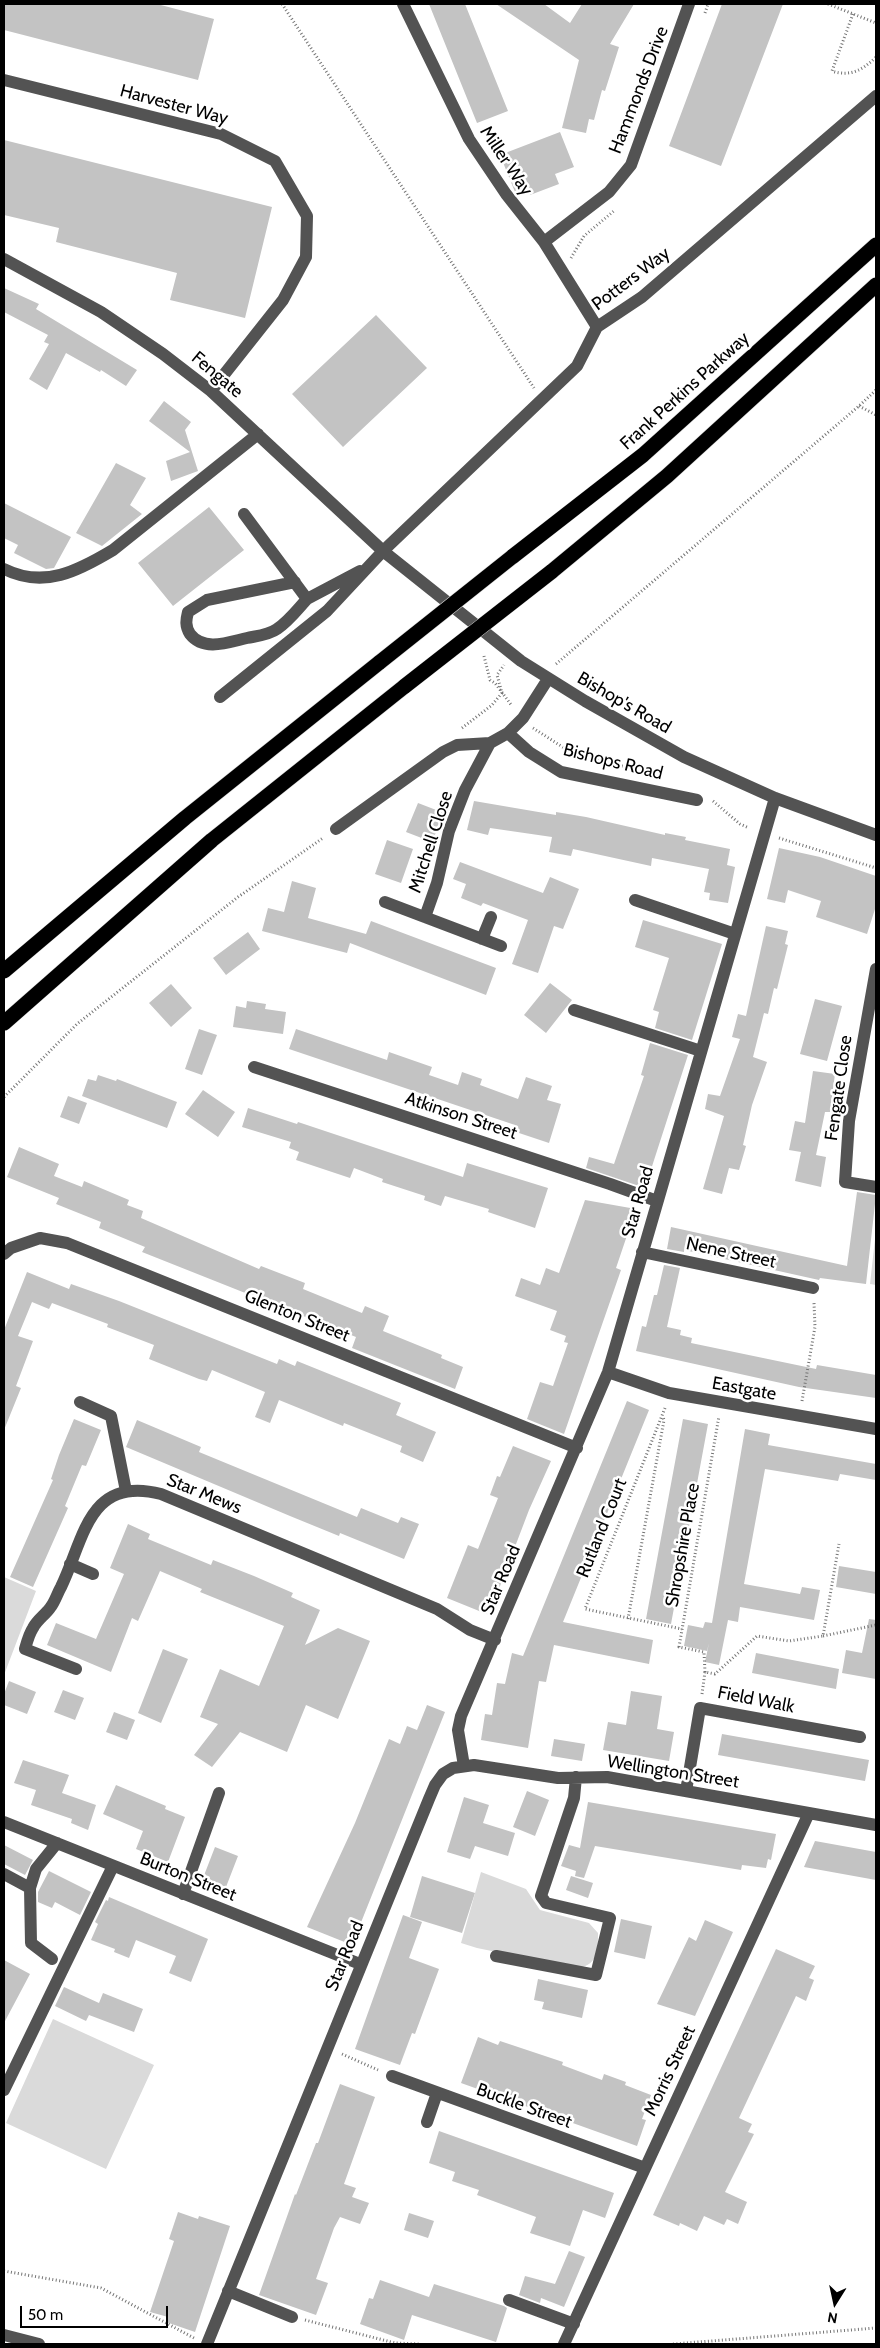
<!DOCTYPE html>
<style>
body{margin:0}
#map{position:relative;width:880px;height:2348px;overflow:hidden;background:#fff;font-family:Cabin,sans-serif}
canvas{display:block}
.frame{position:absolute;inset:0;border:5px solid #000;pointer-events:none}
.north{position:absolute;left:810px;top:2278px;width:50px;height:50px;-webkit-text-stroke:4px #fff;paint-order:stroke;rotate:190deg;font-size:14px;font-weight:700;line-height:20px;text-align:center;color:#000}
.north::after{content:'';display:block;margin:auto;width:18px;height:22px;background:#000;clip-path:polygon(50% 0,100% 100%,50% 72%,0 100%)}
.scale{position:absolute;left:20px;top:2306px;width:148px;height:22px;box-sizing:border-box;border:2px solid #000;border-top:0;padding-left:6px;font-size:15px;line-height:18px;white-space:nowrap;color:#000;-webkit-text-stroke:4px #fff;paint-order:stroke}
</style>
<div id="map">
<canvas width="880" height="2348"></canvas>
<div class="frame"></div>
<div class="north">N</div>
<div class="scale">50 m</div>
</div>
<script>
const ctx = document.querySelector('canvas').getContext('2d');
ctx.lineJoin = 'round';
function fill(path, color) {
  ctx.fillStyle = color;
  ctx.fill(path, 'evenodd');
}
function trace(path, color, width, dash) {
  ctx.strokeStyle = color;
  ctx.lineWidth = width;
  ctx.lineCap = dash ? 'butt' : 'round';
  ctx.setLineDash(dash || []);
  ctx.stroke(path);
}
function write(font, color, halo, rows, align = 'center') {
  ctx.font = font + ' Cabin,sans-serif';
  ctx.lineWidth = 5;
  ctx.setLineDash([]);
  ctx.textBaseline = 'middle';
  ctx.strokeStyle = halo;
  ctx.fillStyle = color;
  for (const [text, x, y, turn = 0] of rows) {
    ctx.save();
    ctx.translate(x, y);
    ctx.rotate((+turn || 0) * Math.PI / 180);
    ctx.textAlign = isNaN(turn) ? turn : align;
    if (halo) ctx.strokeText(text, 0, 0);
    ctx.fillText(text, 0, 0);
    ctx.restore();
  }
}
const green = new Path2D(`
 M876 1230V1285L870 1284Z
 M4 1577 36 1591 4 1675Z
 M481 1872 526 1889 540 1910 589 1923 598 1933C598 1952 597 1967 575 1968L477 1948 461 1943Z
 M53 2019 154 2065 106 2169 6 2123Z`);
const building = new Path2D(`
 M4 4H157L214 19 198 80 4 30Z
 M429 4H465L508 111 477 123Z
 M496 4H544L570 23 582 4H634L610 44 619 47 605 91 602 90 594 120 589 119 586 133 562 128 579 60Z
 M722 4H783L721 166 669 146Z
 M560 132 574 167 555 174 559 184 530 195 527 187 515 192 500 155Z
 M4 140 272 207 245 318 170 300 177 273 56 242 59 228 4 215Z
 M4 288 39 304 36 309 137 370 126 386 101 370 100 372 66 353 47 390 29 379 49 344 44 342 48 335 4 312Z
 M376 315 427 368 343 447 292 394Z
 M164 401 191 422 185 430 198 471 171 481 166 461 190 452 149 421Z
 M116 463 146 478 130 505 142 514 102 546 76 533Z
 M4 503 71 537 54 568 46 569 14 553 18 545 4 538Z
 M209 507 244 550 173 606 138 563Z
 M474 801 556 815V812L586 817 665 835V833L686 837 685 840 730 849 727 865 735 867 728 903 709 900 710 893 704 892 709 869 652 858 651 866 573 849 571 856 549 852 552 837 490 828 488 835 467 830Z
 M418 803 444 813 432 842 406 832Z
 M387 840 413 849 401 883 375 874Z
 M779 848 820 857 876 876V906L867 934 816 917 821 901 788 890 785 903 767 899Z
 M460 862 543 893 550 877 579 889 563 929 554 926 538 973 512 964 528 920 483 903 481 906 461 898 466 884 453 879Z
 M292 881 316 888 308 918 366 934 371 921 496 968 486 995 350 943 347 953 262 931 268 908 284 912Z
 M643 920 722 944 692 1040 655 1028 659 1012 653 1010 669 958 635 947Z
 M766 926 788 931 785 944 788 945 777 989 774 988 768 1014 764 1013 753 1057 767 1062 752 1105 743 1145 746 1146 739 1170 729 1168 722 1194 703 1189 724 1116 705 1109 708 1094 720 1096 740 1039 732 1037 738 1014 746 1016Z
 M248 932 260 949 226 975 213 958Z
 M550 983 572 1000 546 1033 524 1015Z
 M171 984 192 1008 171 1027 149 1003Z
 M815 999 842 1006 827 1061 800 1054Z
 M247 1001 266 1004 265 1009 286 1012 283 1034 233 1027 236 1006 246 1008Z
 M199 1029 217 1035 202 1075 185 1069Z
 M296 1029 387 1060 389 1052 432 1067 429 1075 458 1085 462 1072 482 1079 480 1085 518 1099 526 1077 552 1086 547 1100 561 1104 549 1143 513 1131 515 1125 289 1049Z
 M650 1043 688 1055 645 1188 586 1168 589 1157 614 1164 644 1076 641 1075Z
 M813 1071 835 1074 830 1112H825L816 1155 826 1157 821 1187 795 1181 801 1152 789 1150 795 1121 805 1123Z
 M98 1075 116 1081 117 1079 177 1102 167 1128 82 1096 88 1079 96 1081Z
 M203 1090 235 1112 218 1137 185 1114Z
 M68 1096 87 1103 79 1124 60 1117Z
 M248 1108 297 1124 298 1122 463 1177 467 1163 548 1188 535 1228 488 1212 489 1209 445 1196 441 1206 424 1200 425 1196 382 1182 383 1179 354 1168 350 1178 296 1160 299 1152 289 1148 291 1142 242 1127Z
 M19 1147 59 1164 54 1176 82 1187 84 1181 129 1200 127 1205 143 1211 141 1218 259 1269 261 1266 305 1283 303 1289 362 1313 365 1306 389 1316 383 1331 442 1355 441 1358 463 1367 455 1389 352 1348 356 1337 142 1252 145 1247 99 1228 101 1222 56 1204 59 1198 7 1177Z
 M857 1192 876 1195 866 1284 820 1278 819 1280 684 1250V1252L667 1249 671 1227 847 1266Z
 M585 1200 636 1209 616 1268 621 1270 564 1434 527 1419 540 1382 553 1386 568 1343 564 1342 566 1336 550 1330 557 1311 515 1296 521 1278 540 1285 546 1268 559 1273Z
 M664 1265 680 1268 667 1327 681 1330 680 1335 692 1338 691 1343 816 1369 817 1365 876 1375V1398L799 1387 636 1351 642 1326 646 1327 654 1295H657Z
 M27 1272 69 1289 71 1284 119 1301 277 1364 279 1359 295 1366 297 1361 401 1403 396 1415 436 1432 423 1462 400 1452 402 1446 344 1423 343 1426 279 1400 270 1423 255 1417 265 1392 212 1370 207 1381 199 1379 149 1359 154 1345 107 1327 108 1324 52 1303 49 1309 32 1302 18 1336 33 1341 16 1386 21 1388 4 1430V1330Z
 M627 1401 649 1410 563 1622 653 1640 649 1664 554 1645 546 1682 539 1681 528 1748 481 1740 485 1714 492 1715 497 1683 505 1684 512 1653 523 1656Z
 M74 1419 101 1430 86 1466 82 1465 65 1506 68 1508 33 1587 10 1577 53 1480 51 1479 59 1455Z
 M683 1419 708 1424 671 1624 646 1619Z
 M137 1420 201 1447 199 1452 357 1517 361 1508 398 1523 401 1517 419 1524 404 1559 340 1533 339 1536 290 1516 126 1447Z
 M745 1429 770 1434 768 1445 876 1464V1480L840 1474 838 1481 765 1469 744 1584 800 1594 802 1587 820 1590 814 1620 740 1607 738 1622 728 1620 719 1665 705 1662 709 1643 707 1651 684 1646 688 1625 703 1628 705 1622 712 1623Z
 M513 1446 551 1461 529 1510 489 1615 447 1598 468 1545 478 1549 498 1498 490 1495 497 1476 500 1477Z
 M128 1524 150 1534 148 1539 211 1565 213 1560 254 1576 293 1593 291 1597 320 1610 305 1645 338 1628 370 1641 338 1719 306 1705 287 1752 240 1732 212 1767 194 1755 218 1724 200 1717 220 1669 259 1686 284 1626 200 1592 202 1589 160 1571 138 1621 132 1618 111 1672 47 1645 56 1623 96 1639 124 1574 110 1568Z
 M839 1566 876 1572V1594L836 1587Z
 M869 1619 876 1620V1679L842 1673 846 1650 862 1653Z
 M163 1649 188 1659 161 1723 138 1713Z
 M756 1653 839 1669 836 1689 752 1673Z
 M9 1681 36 1692 27 1714 4 1705V1694Z
 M63 1690 84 1698 75 1720 54 1712Z
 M631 1691 662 1696 657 1729 674 1732 669 1761 603 1750 608 1722 626 1725Z
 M427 1705 445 1712 352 1945 307 1927 355 1823 389 1739 400 1744 407 1726 417 1730Z
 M114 1712 135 1720 127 1740 106 1732Z
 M722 1734 869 1760 865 1781 718 1755Z
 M554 1739 585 1744 582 1761 551 1756Z
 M23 1760 69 1775 62 1793 96 1805 88 1830 71 1823 72 1819 31 1805 36 1790 14 1783Z
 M116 1785 166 1806 165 1809 185 1817 168 1862 136 1849 143 1831 103 1814Z
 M527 1791 549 1800 535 1836 513 1827Z
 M464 1797 489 1805 483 1823 515 1833 508 1856 475 1846 470 1859 447 1852Z
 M588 1802 776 1834 771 1860 768 1859 766 1868 742 1865 741 1870 595 1846 584 1878 575 1876 576 1871 561 1866 569 1845 580 1848Z
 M815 1841 876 1852V1880L804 1867Z
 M4 1845 33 1860 25 1875 4 1864Z
 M215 1847 238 1856 226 1887 203 1878Z
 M49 1871 91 1892 80 1915 55 1902 52 1908 38 1902V1892Z
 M422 1876 475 1893 462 1933 410 1917Z
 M571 1876 593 1883 588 1898 566 1890Z
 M109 1897 208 1939 191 1982 169 1973 176 1956 136 1940 129 1958 114 1952 115 1949 91 1940 98 1924 95 1922 106 1900 108 1901Z
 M403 1915 422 1922 409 1958 439 1969 415 2034 412 2033 400 2065 355 2049Z
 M621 1919 652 1926 645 1959 614 1952Z
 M705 1920 733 1932 695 2016 657 2004 689 1937 696 1941Z
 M776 1949 815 1966 809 1978 814 1980 806 2001 796 1996 739 2118 752 2124 748 2132 754 2134 725 2192 747 2202 738 2224 727 2219 724 2225 704 2216 697 2231 680 2223 679 2226 653 2215Z
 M4 1960 30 1974 4 2023Z
 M538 1979 588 1990 582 2018 542 2009 544 2002 534 2000Z
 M64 1987 99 2003 103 1993 143 2009 134 2032 89 2015 86 2021 55 2006Z
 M478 2037 498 2045 500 2041 563 2062 562 2065 602 2080 604 2074 626 2082 625 2085 651 2095 642 2119 646 2120 637 2146 461 2083Z
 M340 2084 375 2097 344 2184 356 2188 352 2197 369 2203 360 2224 340 2217 334 2228 316 2279 328 2283 316 2315 259 2295 295 2194 296 2195 316 2143H318Z
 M439 2131 614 2193 605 2218 583 2210 570 2246 530 2233 536 2217 477 2195 479 2190 452 2181 455 2172 429 2163Z
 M178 2212 198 2219 199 2216 230 2226 195 2332 166 2322 168 2317 150 2312 174 2241 169 2239Z
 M409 2213 434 2221 428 2238 404 2230Z
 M569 2251 585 2257 564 2307 541 2298 540 2303 519 2295 525 2276 555 2284Z
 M380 2280 429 2297 434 2284 504 2306 507 2308 496 2342 412 2315 404 2340 360 2324 369 2298 373 2299Z`);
const path = new Path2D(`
 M282 4 534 388
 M828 4 876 23
 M705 13 708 4
 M853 14 832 71C850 77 863 70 876 57
 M571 258 584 236 615 210
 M859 406 876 415
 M484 656 490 680 495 683 512 706
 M556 664 859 406 876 390
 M462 728 492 705 502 693 497 675 504 665
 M533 728 575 755 635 769
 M713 801 740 824 749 828
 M779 838 876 868
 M4 1097 77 1024 238 897 323 838
 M802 1401 815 1327 814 1303
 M665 1408 585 1609 682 1629
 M628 1619 664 1420 663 1417
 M823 1636 876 1625
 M705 1672 704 1652 679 1647 719 1416
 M702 1694 705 1672 715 1674 757 1636 789 1641 823 1636 839 1544
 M342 2054 378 2070
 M4 2271 101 2288 194 2338
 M305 2320 395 2343 419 2344
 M673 2344 876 2328`);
const minor = new Path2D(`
 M403 4 469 139 506 194 544 242 597 327
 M4 80 221 134 275 161 307 216 306 257 283 300 211 391
 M544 242 609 192 631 165 689 4
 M4 259 101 312 163 354 211 391 383 551 521 661 585 701 684 757 775 798 876 835
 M244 514 307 599 360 571
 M4 569C44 589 78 571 113 550L258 434
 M295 582 207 600 188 612C186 620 185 626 190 634 204 652 229 642 247 638 256 636 269 635 277 629 289 621 297 610 307 599
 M548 679 523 718 508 733 529 752 561 772 697 800
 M220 697 327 611 383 551 577 366 597 327 642 297 876 96
 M336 829 443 752 457 745 490 743
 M635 900 735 934
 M385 902 501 946
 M425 917 437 883 449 831 465 790 490 743 508 733
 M482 939 491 917
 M876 969 849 1121 845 1182 876 1187
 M574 1010 701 1051
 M254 1067 610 1184 657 1201
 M642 1252 813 1288
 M4 1254 11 1248 40 1238 67 1243 577 1448
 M608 1372 669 1393 876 1429
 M80 1402 111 1416 126 1491
 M70 1564 93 1574
 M76 1669 25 1649C27 1642 29 1634 33 1628 37 1620 45 1615 50 1608 55 1602 57 1594 61 1587 84 1540 88 1475 161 1494L437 1609 470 1630 495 1640
 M464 1766 458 1730 461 1716 608 1372 775 798
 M686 1791 700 1708 860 1737
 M4 1822 360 1964
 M4 1874 30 1888
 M183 1894 219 1793
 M496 1956 596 1975 610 1918 546 1903 541 1896 574 1798 576 1777
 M52 1959 31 1943 30 1888 36 1869 57 1843
 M392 2076 645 2168
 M4 2090 113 1866
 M427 2122 437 2093
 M228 2291 292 2317
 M509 2300 574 2324
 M4 2335 39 2344
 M207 2344 429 1799 435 1785 443 1774 453 1768 474 1765 558 1778 607 1777 876 1825
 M564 2344 809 1813`);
const highway = new Path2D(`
 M512 557 643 455 876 245
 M551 572 667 476 876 285
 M4 971 185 818 380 662
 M4 1023 212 840 405 686`);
const highwayBridge = new Path2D(`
 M380 662 512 557
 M405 686 551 572`);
const streetNames = [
 ["Hammonds Drive",639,90,-69],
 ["Harvester Way",174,105,15],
 ["Miller Way",506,161,56],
 ["Potters Way",631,279,-37],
 ["Fengate",217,375,40],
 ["Frank Perkins Parkway",685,391,-42],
 ["Bishop's Road",624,703,30],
 ["Bishops Road",613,762,14],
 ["Mitchell Close",431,842,-72],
 ["Fengate Close",839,1088,-82],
 ["Atkinson Street",461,1116,18],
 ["Star Road",638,1202,-74],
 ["Nene Street",731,1253,12],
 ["Glenton Street",297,1316,22],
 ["Eastgate",744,1389,10],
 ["Star Mews",204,1494,22],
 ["Rutland Court",602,1528,-68],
 ["Shropshire Place",683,1545,-80],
 ["Star Road",501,1580,-67],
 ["Field Walk",756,1700,11],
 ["Wellington Street",673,1772,9],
 ["Burton Street",188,1877,22],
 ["Star Road",345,1956,-68],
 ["Morris Street",670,2071,-65],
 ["Buckle Street",524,2106,20]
];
fill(green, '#dadada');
fill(building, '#c3c3c3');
trace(highway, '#dbdbdb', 16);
trace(path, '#757575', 3, [1, 2.5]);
trace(minor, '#535353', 12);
trace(highway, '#000', 15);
trace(highwayBridge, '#dbdbdb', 16, []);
trace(highwayBridge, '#000', 15);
write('18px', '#000', '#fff', streetNames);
</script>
